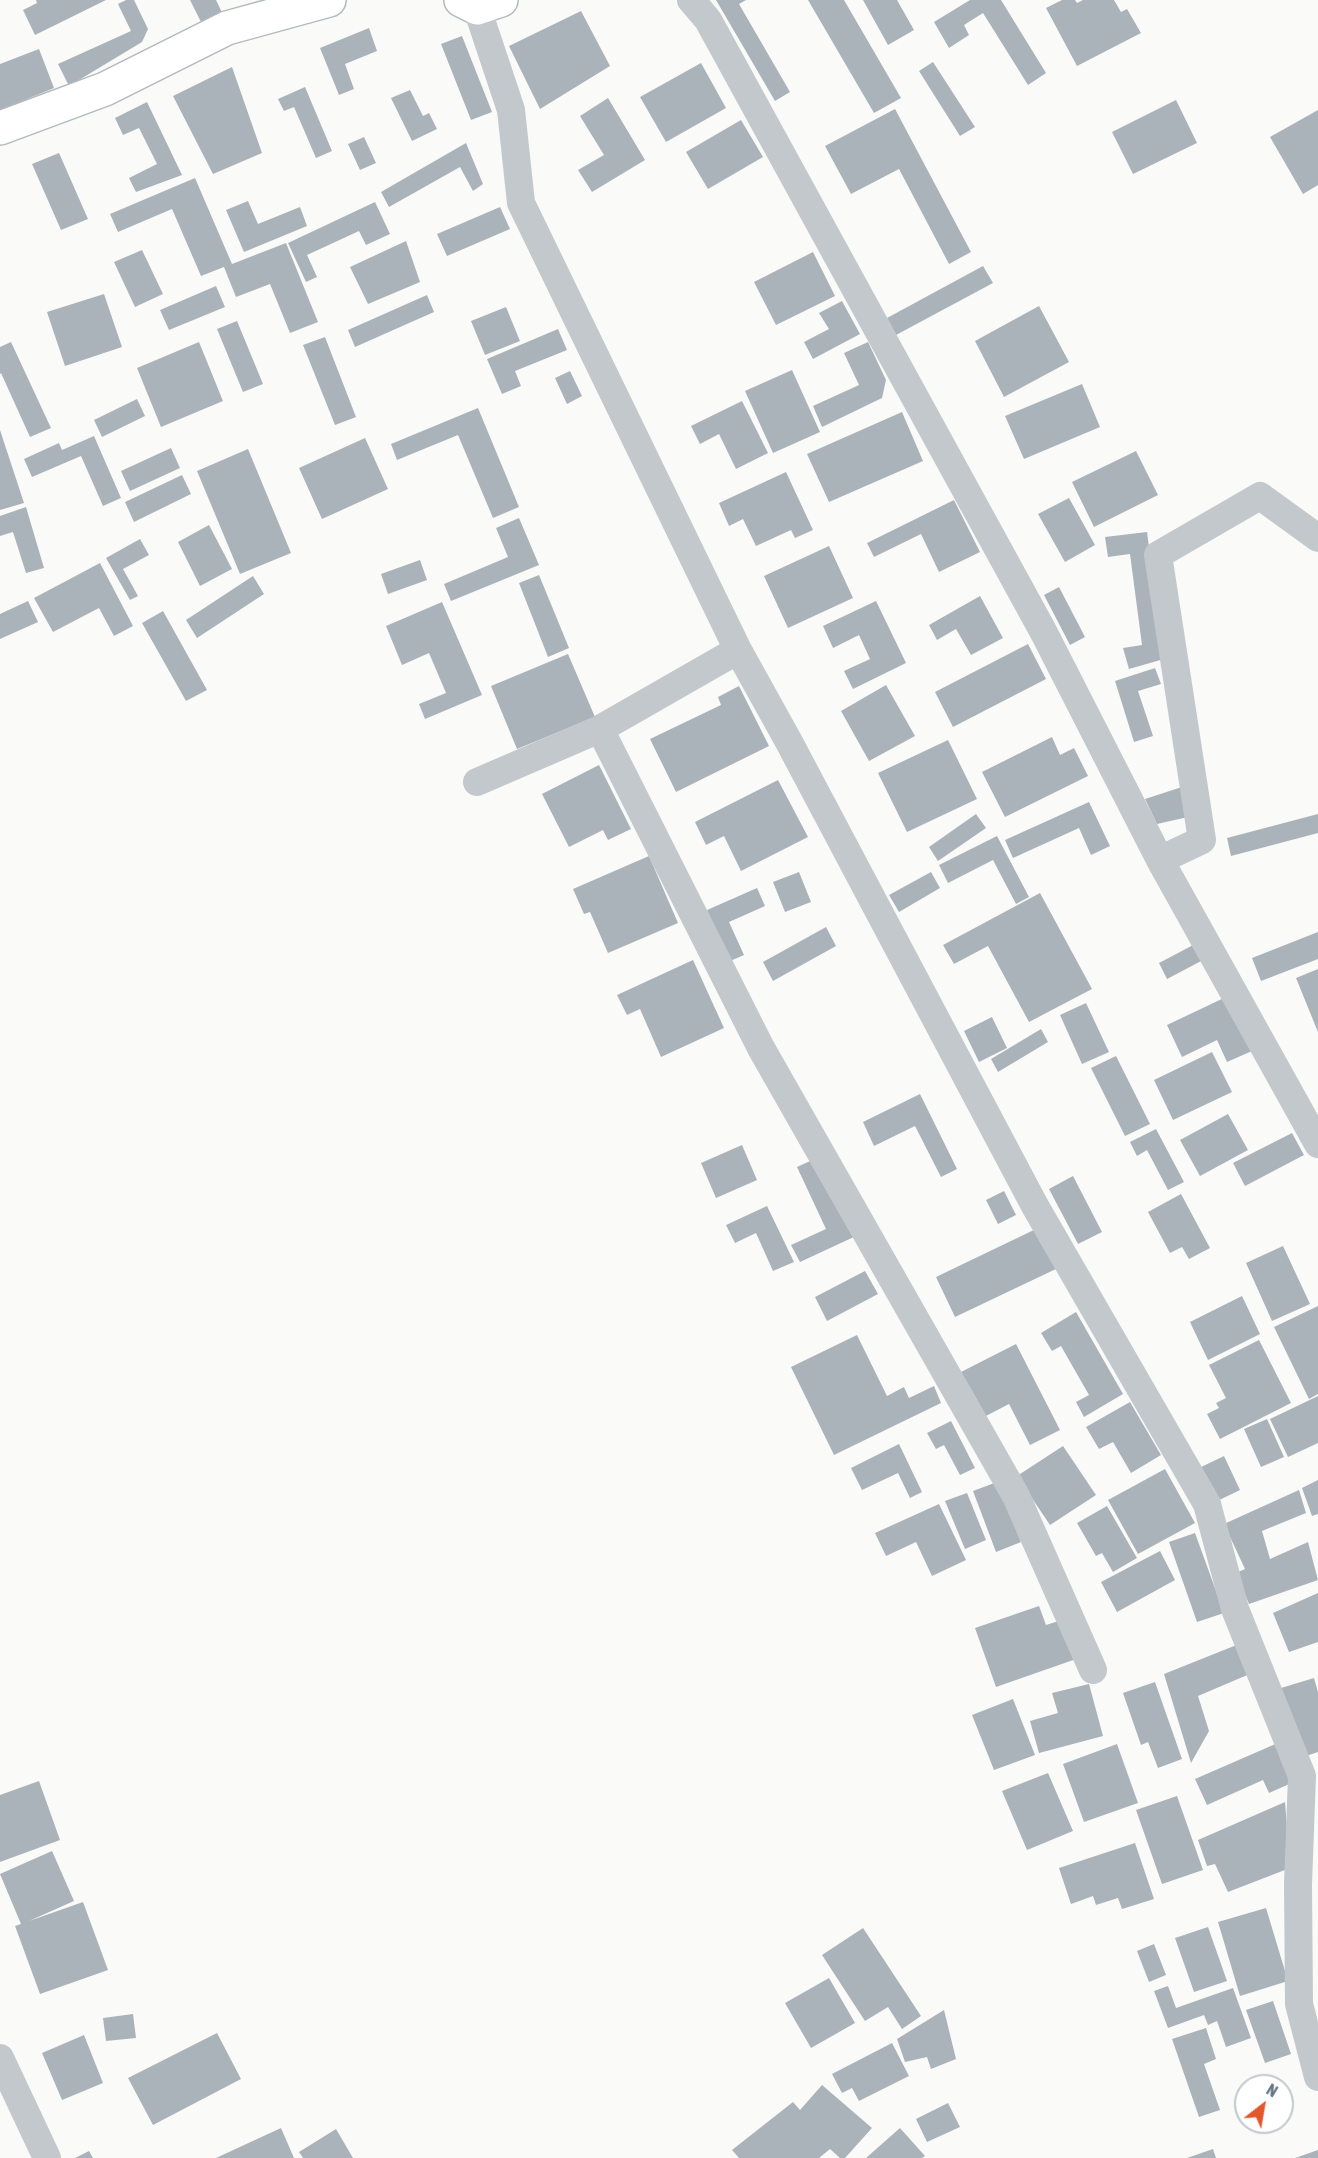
<!DOCTYPE html>
<style>
body{margin:0}
#map{position:relative;width:1318px;height:2158px;overflow:hidden;background:#fafaf8;font-family:"Asap Condensed",sans-serif}
canvas{display:block}
.north{position:absolute;left:1234px;top:2074px;width:60px;height:60px;box-sizing:border-box;background:#fff;border:2px solid #c1c8cd;border-radius:50%;rotate:31deg;font-size:16px;font-weight:700;line-height:24px;text-align:center;color:#657683}
.north::after{content:'';display:block;margin:auto;width:21px;height:27px;background:#e4572e;clip-path:polygon(50% 0,100% 100%,50% 72%,0 100%)}
</style>
<div id="map">
<canvas width="1318" height="2158"></canvas>
<div class="north">N</div>
</div>
<script>
const ctx = document.querySelector('canvas').getContext('2d');
ctx.lineJoin = 'round';
function fill(path, color) {
  ctx.fillStyle = color;
  ctx.fill(path, 'evenodd');
}
function trace(path, color, width, dash) {
  ctx.strokeStyle = color;
  ctx.lineWidth = width;
  ctx.lineCap = dash ? 'butt' : 'round';
  ctx.setLineDash(dash || []);
  ctx.stroke(path);
}
const building = new Path2D(`
 M36 0H106L35 35 23 10 37 3Z
 M126 0H134L148 29 142 42 69 86 58 64 131 31 118 4Z
 M190 0H216L226 21 206 32Z
 M716 0H746L739 4 790 92 775 101Z
 M808 0H844L901 98 874 113Z
 M863 0H897L914 30 888 45Z
 M970 0H1001L1046 73 1028 85 983 13 964 25 969 35 949 48 934 22Z
 M1062 0H1075L1077 3 1083 0H1114L1121 12 1127 9 1141 33 1077 66 1046 8Z
 M581 11 610 66 540 109 509 46Z
 M369 28 377 51 345 64 354 89 339 95 320 48Z
 M462 36 492 112 471 120 441 44Z
 M39 49 54 88 0 110V64Z
 M933 62 975 127 960 136 919 71Z
 M701 63 726 108 666 142 640 97Z
 M232 67 262 153 213 174 173 96Z
 M305 87 332 151 316 158 294 107 284 111 278 99Z
 M410 90 423 116 429 113 437 129 412 141 391 98Z
 M608 98 645 160 592 192 578 170 604 155 580 116Z
 M1176 100 1197 143 1133 174 1112 132Z
 M147 102 182 175 136 192 129 178 157 164 139 128 123 135 115 118Z
 M895 109 971 252 949 264 899 169 851 194 825 146Z
 M1318 110V185L1303 194 1270 137Z
 M741 120 763 157 708 189 686 152Z
 M364 137 376 163 360 170 348 144Z
 M466 143 483 184 473 191 460 167 389 207 381 192Z
 M59 153 88 219 61 230 32 164Z
 M195 178 232 264 286 243 318 322 290 333 270 284 236 297 224 267 201 276 172 209 118 232 110 214Z
 M248 201 258 224 300 207 307 226 244 252 226 210Z
 M375 202 390 234 366 245 359 231 307 255 317 277 306 282 288 243Z
 M500 207 510 229 447 256 437 234Z
 M406 241 420 282 368 304 350 267Z
 M142 250 163 294 135 307 114 262Z
 M813 252 835 296 776 325 754 282Z
 M983 266 993 283 896 335 887 318Z
 M216 286 225 307 169 330 160 310Z
 M104 294 122 347 65 366 47 312Z
 M427 295 434 312 355 347 348 330Z
 M842 301 860 334 813 359 804 342 829 329 819 313Z
 M1039 306 1069 362 1004 397 975 341Z
 M506 307 520 341 485 355 471 321Z
 M237 321 263 384 243 392 217 329Z
 M558 329 567 350 515 371 521 386 502 394 487 359Z
 M325 337 356 417 335 425 303 345Z
 M11 342 51 428 30 437 1 373 0 374V347Z
 M199 342 223 401 161 427 137 368Z
 M868 342 886 380 882 398 822 427 813 406 859 385 844 353Z
 M792 370 820 432 773 453 745 391Z
 M570 371 582 396 567 404 555 378Z
 M1082 384 1100 427 1024 459 1005 416Z
 M137 399 145 416 102 437 94 420Z
 M742 401 768 453 736 469 719 434 700 444 691 426Z
 M478 408 519 507 493 518 458 435 397 460 391 444Z
 M902 412 923 461 829 502 807 454Z
 M0 430 24 503 0 510Z
 M94 436 121 498 103 506 81 456 32 477 24 459 59 443 62 450Z
 M365 438 388 489 322 519 299 468Z
 M171 448 180 468 130 491 121 471Z
 M248 449 291 553 240 574 197 471Z
 M1136 451 1158 495 1094 527 1072 482Z
 M786 472 813 530 795 538 791 530 756 546 743 519 729 526 719 503Z
 M182 475 191 494 134 522 125 502Z
 M1069 498 1095 545 1065 562 1038 514Z
 M954 500 980 552 939 572 921 534 874 557 867 543Z
 M26 507 44 568 26 573 13 532 0 536V516Z
 M519 518 539 565 451 601 444 584 508 557 496 528Z
 M209 525 232 569 200 586 178 542Z
 M1147 532 1164 659 1129 669 1123 648 1142 645 1130 554 1108 557 1105 537Z
 M140 539 149 555 123 569 138 596 130 600 106 558Z
 M829 546 853 598 788 628 764 576Z
 M420 560 427 580 388 594 381 574Z
 M100 563 133 626 114 636 99 608 53 632 34 598Z
 M539 575 569 648 548 657 519 583Z
 M253 576 264 594 197 638 186 620Z
 M1059 587 1085 637 1070 645 1044 595Z
 M980 596 1003 638 971 655 956 629 937 640 929 625Z
 M28 601 38 622 0 639V614Z
 M876 601 906 663 853 689 844 671 870 659 859 635 833 648 823 626Z
 M442 602 482 695 425 719 419 704 446 693 429 653 402 665 386 626Z
 M163 611 207 690 186 701 142 623Z
 M1028 644 1046 679 953 727 935 692Z
 M568 654 595 717 517 749 491 686Z
 M1155 668 1161 684 1138 691 1153 736 1134 742 1115 681Z
 M886 685 915 736 869 761 841 711Z
 M739 686 769 746 676 792 650 739 721 705 718 697Z
 M1052 737 1060 755 1074 748 1088 776 1005 817 982 772Z
 M948 740 977 799 907 832 878 773Z
 M599 765 631 829 608 840 603 830 569 847 542 794Z
 M778 780 808 837 741 871 724 836 706 845 695 822Z
 M1185 786 1188 817 1157 824 1145 799Z
 M1089 802 1110 846 1091 855 1079 828 1013 858 1005 840Z
 M976 814 986 828 938 861 929 847Z
 M1318 814V833L1231 856 1227 838Z
 M997 836 1029 897 1016 904 993 860 948 883 939 865Z
 M649 856 678 923 608 953 590 912 584 914 573 889Z
 M799 872 811 902 785 912 773 882Z
 M931 872 940 888 899 912 889 895Z
 M757 888 765 906 729 922 744 955 730 961 707 910Z
 M1040 893 1092 989 1029 1022 988 946 954 964 943 945Z
 M826 927 836 946 773 981 763 962Z
 M1318 932V959L1261 981 1252 958Z
 M1197 943 1205 959 1167 979 1159 963Z
 M693 960 724 1028 661 1057 640 1009 627 1015 617 995Z
 M1318 969V1032L1296 978Z
 M1226 997 1252 1051 1227 1062 1217 1040 1182 1057 1167 1025Z
 M1086 1003 1109 1052 1082 1064 1060 1015Z
 M992 1017 1007 1048 979 1062 964 1031Z
 M1041 1029 1048 1042 998 1072 991 1059Z
 M1212 1052 1232 1092 1173 1120 1154 1080Z
 M1116 1056 1150 1124 1125 1136 1091 1068Z
 M920 1094 957 1169 941 1177 915 1126 874 1146 863 1122Z
 M1228 1114 1248 1150 1200 1176 1180 1140Z
 M1156 1129 1184 1182 1168 1190 1147 1150 1137 1156 1130 1142Z
 M1292 1133 1304 1155 1245 1186 1233 1163Z
 M742 1145 757 1180 716 1198 701 1163Z
 M819 1157 856 1236 800 1262 791 1245 826 1229 797 1167Z
 M1073 1176 1102 1232 1078 1244 1049 1189Z
 M1004 1191 1016 1215 998 1224 986 1200Z
 M1181 1194 1210 1248 1189 1259 1182 1247 1170 1253 1148 1212Z
 M767 1206 794 1262 773 1271 756 1233 735 1243 726 1225Z
 M1038 1228 1058 1268 955 1317 936 1277Z
 M1283 1246 1310 1304 1272 1321 1246 1263Z
 M865 1271 878 1294 827 1321 815 1297Z
 M1242 1296 1260 1334 1208 1360 1190 1322Z
 M1318 1306V1394L1309 1399 1274 1327Z
 M1076 1312 1123 1394 1084 1417 1076 1402 1089 1395 1061 1346 1052 1351 1041 1333Z
 M857 1335 887 1396 904 1387 909 1398 934 1386 941 1403 834 1455 791 1367Z
 M1259 1340 1291 1403 1220 1439 1207 1414 1219 1408 1216 1403 1226 1398 1209 1365Z
 M1016 1344 1060 1430 1030 1445 1009 1404 982 1418 959 1373Z
 M1318 1396V1443L1288 1457 1270 1419Z
 M1130 1402 1161 1455 1131 1473 1113 1442 1099 1449 1086 1427Z
 M1267 1419 1284 1457 1261 1467 1244 1429Z
 M951 1421 975 1468 960 1475 944 1445 936 1449 927 1433Z
 M899 1444 922 1492 910 1498 898 1473 862 1490 851 1468Z
 M1063 1446 1096 1495 1050 1525 1017 1476Z
 M1224 1456 1240 1490 1211 1504 1195 1470Z
 M1165 1469 1195 1523 1138 1554 1108 1500Z
 M1318 1480V1514L1312 1516 1302 1488Z
 M997 1482 1021 1542 996 1552 973 1491Z
 M1299 1490 1306 1513 1262 1531 1270 1559 1308 1542 1318 1580 1249 1604 1236 1573 1245 1569 1224 1524Z
 M967 1493 986 1540 965 1549 945 1501Z
 M939 1504 966 1560 932 1576 916 1542 886 1556 875 1533Z
 M1107 1506 1137 1558 1113 1572 1102 1553 1096 1556 1077 1523Z
 M1195 1533 1224 1613 1197 1622 1169 1542Z
 M1160 1551 1175 1580 1117 1612 1101 1582Z
 M1318 1593V1642L1289 1652 1273 1613Z
 M1039 1606 1046 1625 1065 1619 1079 1658 996 1687 975 1628Z
 M1239 1644 1252 1673 1198 1696 1209 1731 1191 1763 1164 1674Z
 M1314 1678 1318 1692V1752L1303 1757 1281 1688Z
 M1155 1682 1182 1759 1158 1768 1148 1742 1141 1745 1123 1693Z
 M1089 1684 1103 1736 1039 1753 1030 1721 1058 1713 1052 1693Z
 M1013 1699 1035 1755 994 1770 972 1715Z
 M1280 1742 1296 1781 1269 1793 1263 1780 1207 1805 1195 1779Z
 M1117 1744 1138 1803 1084 1822 1063 1764Z
 M1048 1773 1073 1831 1027 1850 1002 1791Z
 M39 1781 60 1840 0 1862V1795Z
 M1177 1796 1203 1870 1162 1884 1136 1810Z
 M1285 1802 1290 1868 1228 1892 1215 1864 1207 1866 1198 1840Z
 M1135 1843 1154 1899 1122 1909 1118 1898 1096 1905 1093 1896 1071 1904 1059 1868Z
 M52 1851 74 1901 29 1921 83 1902 108 1970 40 1994 15 1926 21 1924 0 1874Z
 M1266 1908 1288 1981 1240 1996 1218 1922Z
 M1208 1927 1227 1981 1194 1992 1175 1938Z
 M863 1928 921 2016 902 2029 888 2007 865 2021 822 1955Z
 M1154 1944 1166 1975 1149 1982 1137 1951Z
 M829 1978 855 2023 811 2048 785 2003Z
 M1168 1986 1176 2008 1233 1988 1251 2038 1226 2047 1217 2021 1208 2025 1204 2015 1168 2028 1154 1991Z
 M1273 2001 1291 2054 1265 2063 1246 2010Z
 M944 2010 956 2059 931 2069 927 2057 905 2062 897 2039Z
 M133 2014 136 2038 106 2041 103 2018Z
 M1206 2028 1216 2059 1204 2064 1220 2110 1199 2117 1172 2039Z
 M217 2033 241 2079 153 2125 128 2078Z
 M84 2035 103 2083 62 2100 42 2053Z
 M892 2043 909 2076 859 2101 852 2088 842 2093 832 2074Z
 M822 2085 872 2128 845 2158H840L830 2149 819 2158H739L732 2150 793 2102 800 2110Z
 M948 2103 960 2127 927 2142 916 2119Z
 M281 2128 294 2158H216Z
 M900 2128 925 2156 922 2158H866Z
 M336 2129 353 2158H303L299 2152Z
 M1213 2149 1216 2158H1187Z
 M1318 2150V2158H1295Z
 M89 2151 93 2158H75Z`);
const street = new Path2D(`
 M691 0 708 20 1043 631 1160 860 1318 1144
 M477 8 511 110 521 203 738 650 789 742 1035 1206 1207 1504 1235 1609 1302 1776 1298 1884 1299 2004 1318 2077
 M600 729 761 1048 1016 1496 1093 1670
 M477 782 600 729 738 650
 M1160 860 1202 840 1158 555 1260 496 1318 538
 M0 2058 47 2158`);
const secondary = new Path2D(`
 M461 0 477 8 501 0
 M0 128 105 89 227 28 329 0`);
fill(building, '#aab3b9');
trace(secondary, '#b3babf', 36);
trace(street, '#c3c8cc', 28);
trace(secondary, '#fff', 33);
</script>
